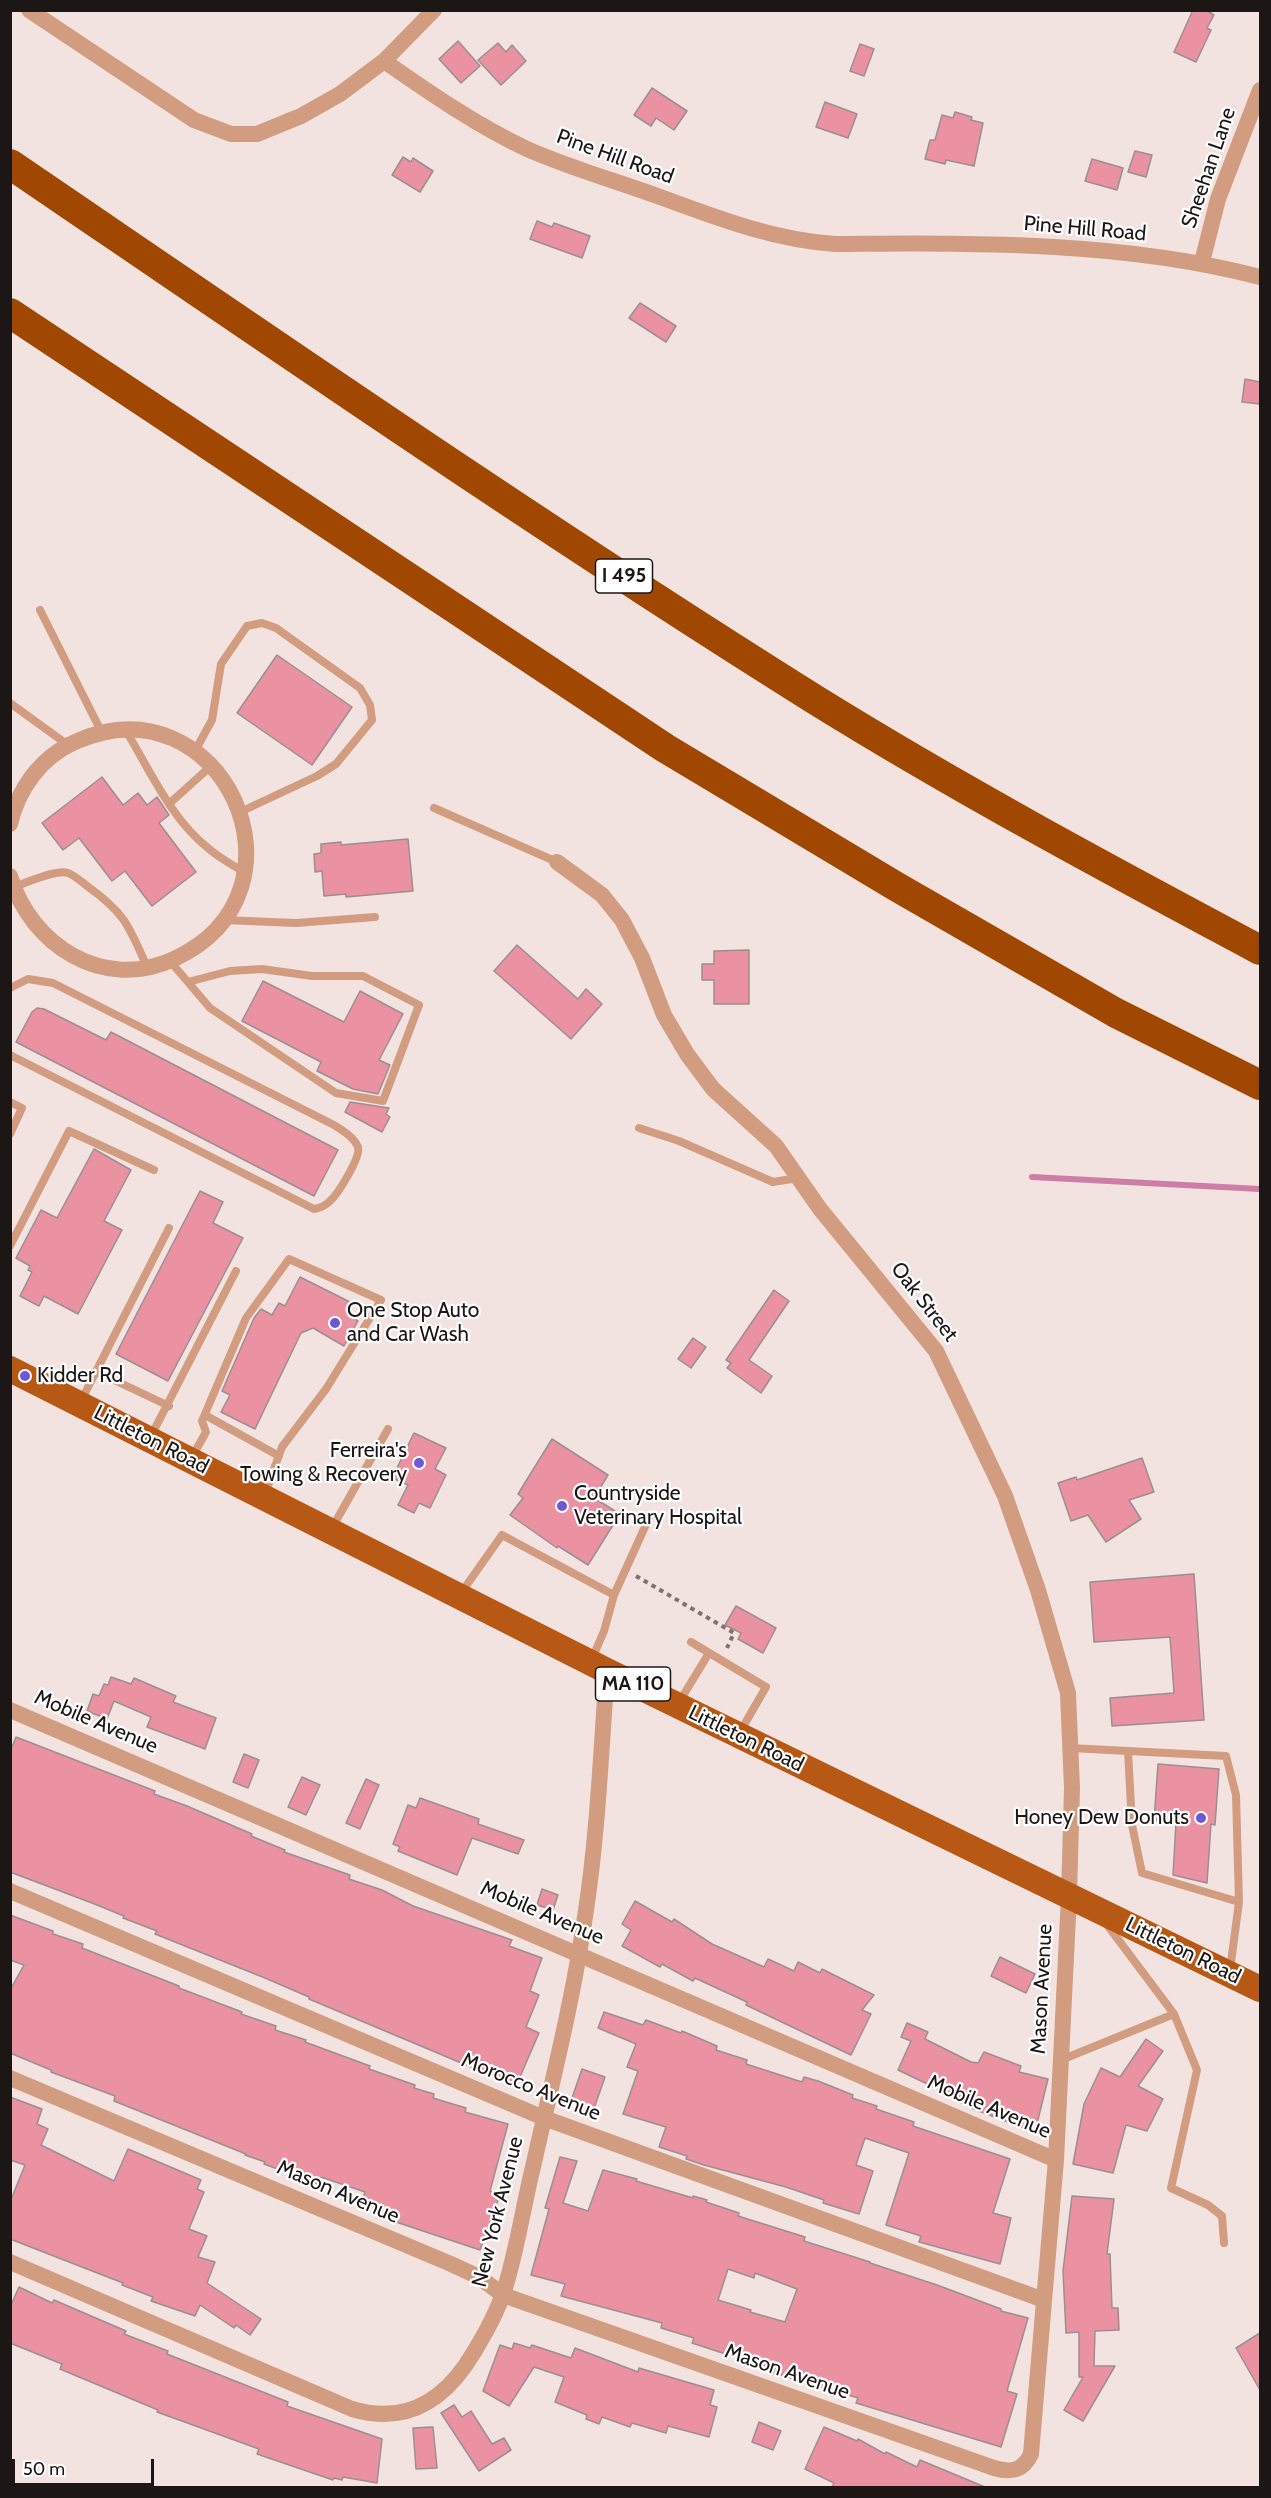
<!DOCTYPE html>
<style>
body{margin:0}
#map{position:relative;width:1271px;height:2498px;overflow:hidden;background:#f3e3e0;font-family:Cabin,sans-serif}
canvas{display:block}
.frame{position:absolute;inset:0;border:12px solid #1c1615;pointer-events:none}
.scale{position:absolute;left:12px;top:2459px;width:142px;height:27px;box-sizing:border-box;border:3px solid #1c1615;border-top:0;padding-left:8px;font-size:18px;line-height:21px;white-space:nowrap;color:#1c1615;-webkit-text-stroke:4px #fff;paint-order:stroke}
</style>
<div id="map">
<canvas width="1271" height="2498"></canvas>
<div class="frame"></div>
<div class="scale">50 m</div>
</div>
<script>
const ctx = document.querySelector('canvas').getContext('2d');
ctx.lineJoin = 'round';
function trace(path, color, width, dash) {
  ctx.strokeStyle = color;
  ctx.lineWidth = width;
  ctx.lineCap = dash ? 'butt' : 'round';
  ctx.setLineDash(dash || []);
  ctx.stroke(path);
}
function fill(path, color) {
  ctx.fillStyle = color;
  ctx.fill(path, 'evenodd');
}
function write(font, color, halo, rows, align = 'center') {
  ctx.font = font + ' Cabin,sans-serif';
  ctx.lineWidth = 4.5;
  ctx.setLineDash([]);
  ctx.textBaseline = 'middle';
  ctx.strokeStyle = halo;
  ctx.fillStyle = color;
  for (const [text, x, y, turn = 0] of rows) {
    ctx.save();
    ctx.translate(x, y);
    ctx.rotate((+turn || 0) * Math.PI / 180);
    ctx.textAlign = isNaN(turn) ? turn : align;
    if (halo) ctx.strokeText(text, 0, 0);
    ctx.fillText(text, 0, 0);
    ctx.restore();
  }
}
const stream = new Path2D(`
 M1032 1177 1260 1189`);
const building = new Path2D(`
 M1193 10H1206L1214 15 1207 28 1211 30 1196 62 1174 52Z
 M458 41 480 66 461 83 439 59Z
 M498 43 506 52 512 45 526 61 501 85 478 60Z
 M860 44 874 49 864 76 850 71Z
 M652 88 687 111 674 130 656 118 651 126 634 115Z
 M825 102 857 114 848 138 816 127Z
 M955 112 972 117 971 120 983 123 974 166 946 160 945 164 925 159 930 140H935L942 115 953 118Z
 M1135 151 1152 155 1146 177 1128 172Z
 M403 157 411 162 413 158 433 171 420 192 392 175Z
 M1092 159 1123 168 1117 190 1085 181Z
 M537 221 552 227 554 223 590 236 582 258 530 239Z
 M640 303 676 326 666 342 629 318Z
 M1245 379 1260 382V404L1242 402Z
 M277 655 352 707 312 765 237 713Z
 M102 777 123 805 138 793 147 805 157 797 169 815 159 823 196 872 152 906 125 871 112 881 79 838 63 850 42 823Z
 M408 839 413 891 346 897V894L324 896 322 871 315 872 314 854 321 853V844L341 842V845Z
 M517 945 578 999 586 989 602 1004 571 1039 494 971Z
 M749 950V1004H714V980H702V964H714V951Z
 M263 981 344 1022 360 991 403 1014 379 1060 390 1065 378 1094 353 1089 317 1071 321 1062 242 1021Z
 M37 1008 44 1009 106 1040 111 1032 338 1150 314 1196 16 1042 32 1012Z
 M350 1102 389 1108 386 1114 390 1117 382 1132 345 1112Z
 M94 1149 131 1170 104 1221 122 1230 78 1314 44 1296 39 1306 20 1296 32 1272 28 1270 30 1266 16 1258 41 1210 57 1218Z
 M200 1191 223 1202 213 1223 243 1238 168 1381 116 1354Z
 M300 1277 354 1304 348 1315 358 1321 344 1346 313 1328 301 1333 255 1429 221 1412 230 1395 222 1391 254 1318 261 1309 272 1315 279 1303 285 1306Z
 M774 1290 789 1301 749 1360 772 1376 761 1393 727 1368 731 1363 726 1360Z
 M693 1338 706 1347 691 1368 678 1359Z
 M414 1433 446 1448 435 1469 446 1475 430 1508 419 1503 414 1513 398 1505 408 1485 392 1478Z
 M552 1439 608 1475 594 1498 620 1514 588 1565 558 1546 557 1548 510 1515 523 1498 518 1494Z
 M1142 1458 1154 1492 1129 1500 1141 1519 1106 1542 1088 1515 1071 1521 1058 1483 1076 1477 1077 1480Z
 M1194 1574 1204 1720 1112 1726 1110 1698 1174 1693 1170 1637 1094 1642 1090 1582Z
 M736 1606 776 1628 763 1653 738 1639 741 1633 725 1625Z
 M111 1677 131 1684 134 1678 176 1696 173 1702 216 1718 205 1749 147 1727 151 1717 114 1701 107 1719 87 1711 93 1694 99 1696 104 1684 108 1685Z
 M16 1737 155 1791 154 1794 187 1806 252 1834 251 1836 285 1850 284 1852 350 1875 349 1879 382 1890 413 1906 512 1940 509 1946 542 1958 530 1991 539 1995 526 2027 539 2033 516 2086 309 1999V1997L265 1978 155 1934 157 1931 123 1918 124 1916 92 1903 10 1872V1752Z
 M244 1754 259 1760 248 1788 233 1782Z
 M1158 1764 1219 1769 1215 1825 1211 1824 1207 1883 1173 1875 1176 1822 1154 1820Z
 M302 1777 320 1785 306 1815 288 1807Z
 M366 1779 379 1785 360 1829 346 1823Z
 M420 1798 479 1819 478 1824 524 1840 518 1854 472 1838 457 1875 398 1851 400 1847 393 1844 408 1805 416 1808Z
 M542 1889 558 1895 553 1910 537 1905Z
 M635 1901 672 1922 674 1919 712 1944 764 1967 768 1959 794 1971 798 1962 820 1973 822 1969 874 1995 862 2010 871 2014 851 2055 746 2005 747 2002 695 1978 693 1981 662 1964 660 1967 622 1946 631 1930 622 1924Z
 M10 1915 53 1931V1934L83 1944 82 1948 179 1986V1988L242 2012 241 2014 276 2026 275 2030 306 2040 305 2042 370 2066 369 2069 415 2085 414 2088 434 2094 433 2098 466 2108 465 2112 508 2124 490 2191 500 2195 480 2250 393 2221 394 2218 374 2210 376 2202 363 2198 365 2192 321 2177 318 2184 264 2164 265 2162 245 2155 246 2154 114 2101 115 2096 51 2072V2070L10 2053V1990L24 1965 10 1960Z
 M1000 1957 1035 1974 1026 1993 991 1976Z
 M604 2012 643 2025 646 2020 681 2033 682 2031 717 2046 716 2050 747 2060 746 2064 802 2082 804 2077 818 2081 853 2095 852 2098 877 2106 876 2109 914 2122 913 2126 1010 2159 993 2213 1011 2218 1000 2264 919 2242 921 2236 886 2225 909 2153 865 2138 856 2165 873 2171 859 2214 823 2203 824 2200 786 2187 704 2165 686 2159 687 2156 659 2147 666 2127 623 2114 638 2071 627 2067 636 2044 598 2028Z
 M907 2023 928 2032 925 2039 971 2062 978 2063 984 2052 1021 2066 1019 2072 1048 2079 1035 2132 976 2110 960 2102 961 2100 898 2070 911 2041 901 2037Z
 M1146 2039 1163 2051 1138 2086 1163 2099 1147 2131 1126 2125 1113 2173 1073 2164 1084 2104 1101 2068 1120 2077Z
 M582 2069 605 2077 591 2117 576 2112 580 2101 572 2098Z
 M10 2097 42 2109 37 2124 48 2129 41 2145 114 2181 128 2149 201 2180 197 2189 204 2192 189 2229 207 2236 198 2257 215 2262 207 2283 261 2319 250 2335 236 2325 234 2328 200 2305 195 2316 151 2301 153 2297 122 2285 123 2283 10 2239V2202L25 2165 10 2160Z
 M560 2157 577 2161 563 2203 588 2211 603 2170 637 2179 636 2181 693 2198V2196L707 2200 706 2202 739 2213 738 2216 805 2237 804 2241 870 2262V2263L937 2285 1001 2309V2311L1028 2318 1007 2391 1017 2394 1001 2447 856 2403 858 2398 758 2368 759 2365 692 2343 694 2338 661 2328 662 2323 561 2296 565 2284 531 2275 549 2209 545 2208ZM728 2269 754 2278 755 2273 797 2289 785 2322 750 2312 751 2310 718 2300Z
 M1072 2196 1114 2199 1107 2254H1110L1112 2308H1118L1119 2330 1095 2331 1094 2366H1115L1083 2421 1064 2410 1083 2377H1079V2332L1066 2333 1063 2271Z
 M19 2287 52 2303 54 2300 126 2331 124 2334 168 2351 167 2354 288 2402 287 2406 382 2439 377 2483 343 2477 342 2480 334 2478 333 2480 257 2454 259 2449 157 2412 158 2410 60 2369 62 2364 10 2343V2307Z
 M1260 2333V2390L1236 2348Z
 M514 2343 530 2348 532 2345 571 2358 575 2348 638 2372 639 2368 714 2390 710 2405 717 2407 709 2437 668 2426 666 2433 632 2423 630 2427 602 2417 599 2424 586 2419 587 2415 555 2402 564 2377 534 2367 509 2406 483 2391 500 2345 512 2349Z
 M454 2405 462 2417 471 2411 492 2444 504 2438 511 2450 479 2471 441 2413Z
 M759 2422 781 2431 773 2450 752 2442Z
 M433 2427 437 2468 416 2469 413 2428Z
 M824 2427 857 2441 858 2439 885 2454 886 2452 917 2467 920 2460 985 2487H832L834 2483 805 2469Z`);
const path = new Path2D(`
 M636 1576 734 1633 727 1648`);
const lane = new Path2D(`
 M40 610 102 733
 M10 703 68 745
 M126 731C150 770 171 819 208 848 218 857 231 864 242 871
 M195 751 212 720 221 664 247 626 262 623 276 628 360 688 370 705 372 720 336 764 317 776 240 812
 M170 803 211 766
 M434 808 557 862
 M14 887C26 883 56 869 68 873 74 875 82 882 87 886 125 913 129 926 147 967
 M223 920 296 923 375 917
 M170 961 210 1008 336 1093 383 1101 419 1005 363 976H312L262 969 230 971 188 982
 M10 988 28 979 53 983 334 1125C343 1131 354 1137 358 1147 361 1157 338 1194 330 1201 325 1206 321 1208 314 1209L10 1055
 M10 1102 22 1108 10 1134
 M639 1128 679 1141 773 1182 798 1178
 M10 1246 69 1131 154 1170
 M97 1372 169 1406
 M81 1401 169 1228
 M205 1415 279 1456
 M151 1436 236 1271
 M191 1459 206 1432 202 1421 246 1318 289 1259 381 1300 326 1389 282 1447 265 1494
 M332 1528 388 1429
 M461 1593 502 1535 614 1595 604 1631 592 1659
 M614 1595 649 1518
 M691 1642 766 1687 740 1732
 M678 1704 709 1653
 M1070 1748 1128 1751 1132 1825 1142 1873 1239 1902 1230 1970
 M1128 1751 1226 1756 1236 1795 1239 1902
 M1174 2014 1197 2070 1171 2188 1208 2205 1222 2216 1224 2243
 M1061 2060 1174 2014 1105 1922`);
const street = new Path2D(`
 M29 10 194 120 231 134H257L301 116 340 94 384 61C430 93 476 125 527 149 570 168 616 181 660 197 717 218 774 240 835 244 977 243 1123 241 1260 277
 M384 61 434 10
 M1202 262 1218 199 1260 90
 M10 824C18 789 41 757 75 742 221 676 321 891 174 959 103 992 31 945 10 876
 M10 1710 1056 2160
 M10 1891 544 2118 1044 2300
 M10 2078 451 2264 479 2277 503 2295 994 2468C1011 2473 1023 2471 1031 2454L1056 2160 1069 1896 1072 1788 1068 1693 1038 1590 1005 1496 936 1351 820 1209 776 1146 713 1089 687 1054 664 1015 642 958 622 920 602 895 557 862
 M10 2262 352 2409C399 2423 436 2407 465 2366 478 2347 495 2317 503 2294 516 2256 523 2207 533 2167 552 2082 574 1996 586 1910 598 1831 601 1750 607 1671`);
const primary = new Path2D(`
 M10 1369 607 1671 1260 1989`);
const highway = new Path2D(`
 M10 164C276 345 541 528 814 699 959 789 1110 870 1260 950
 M10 313 665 748 897 887 1116 1013 1260 1085`);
const markers = [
 [335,1323,6,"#6f58d2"],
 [25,1376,6,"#6f58d2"],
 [419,1463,6,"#6f58d2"],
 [562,1506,6,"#6f58d2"],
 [1201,1818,6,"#6f58d2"]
];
const shields = [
 [624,576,57],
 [633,1684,75]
];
const shieldNames = [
 ["I 495",624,576],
 ["MA 110",633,1684]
];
const streetNames = [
 ["Pine Hill Road",615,157,20],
 ["Sheehan Lane",1209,168,-71],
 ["Pine Hill Road",1085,229,5],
 ["Oak Street",924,1302,52],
 ["Littleton Road",151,1440,27],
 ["Mobile Avenue",96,1722,23],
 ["Littleton Road",746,1739,26],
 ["Mobile Avenue",542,1913,23],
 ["Littleton Road",1183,1951,26],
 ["Mason Avenue",1042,1989,-87],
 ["Morocco Avenue",531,2087,22],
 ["Mobile Avenue",989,2107,23],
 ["Mason Avenue",338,2192,23],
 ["New York Avenue",498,2212,-76],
 ["Mason Avenue",787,2372,19]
];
const poiNames = [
 ["One Stop Auto",347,1311],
 ["and Car Wash",347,1335],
 ["Kidder Rd",37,1376],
 ["Ferreira's",407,1451,"right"],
 ["Towing & Recovery",407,1475,"right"],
 ["Countryside",574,1494],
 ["Veterinary Hospital",574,1518],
 ["Honey Dew Donuts",1189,1818,"right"]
];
trace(stream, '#cd7ea7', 6);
fill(building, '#eb92a2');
trace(building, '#9c8e90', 1.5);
trace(path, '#7d7270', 4, [4.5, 4.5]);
trace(lane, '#d29c80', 8);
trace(street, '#d29c80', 16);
trace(primary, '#b85815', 26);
trace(highway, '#a04801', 30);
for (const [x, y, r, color] of markers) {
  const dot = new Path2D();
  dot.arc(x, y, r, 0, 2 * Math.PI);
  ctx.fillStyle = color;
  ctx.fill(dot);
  trace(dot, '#fff', 2);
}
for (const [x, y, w] of shields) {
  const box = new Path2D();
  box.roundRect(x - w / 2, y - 17, w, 34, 4.5);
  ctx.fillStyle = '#fff';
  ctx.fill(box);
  trace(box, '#1c1615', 1.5);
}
write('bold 20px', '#1c1615', null, shieldNames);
write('21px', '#1c1615', '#fff', streetNames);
write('21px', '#1c1615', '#fff', poiNames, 'left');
</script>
